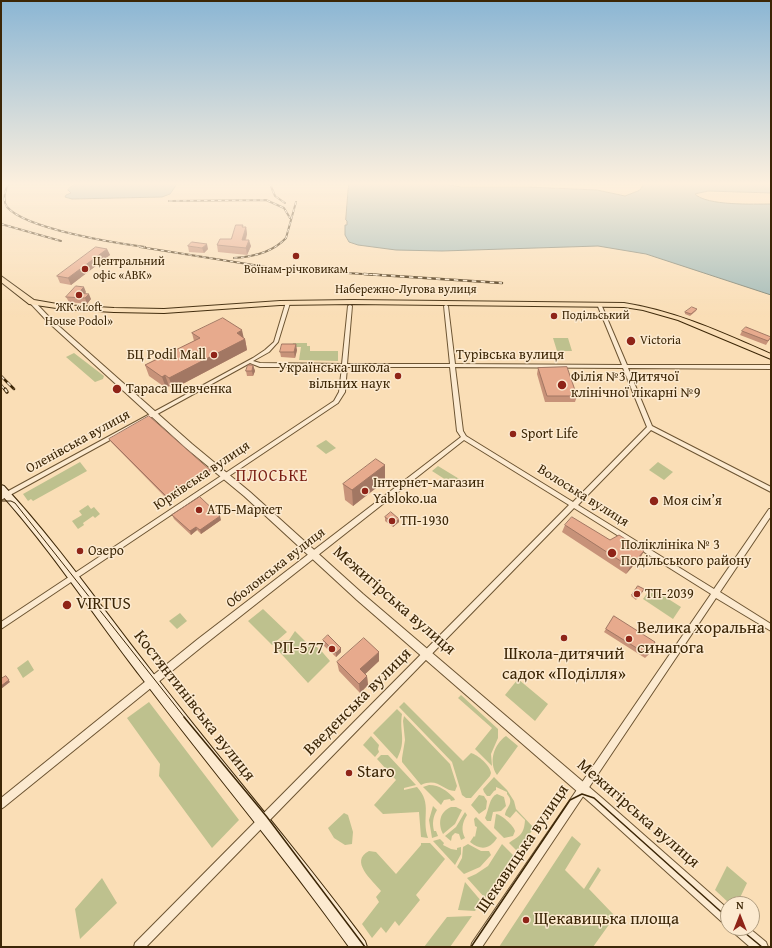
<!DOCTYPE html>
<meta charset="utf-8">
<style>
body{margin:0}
#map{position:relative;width:772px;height:948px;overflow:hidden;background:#fadeb6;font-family:"Gentium Book Plus",serif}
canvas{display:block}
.frame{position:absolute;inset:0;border:2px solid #3c2606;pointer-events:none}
.north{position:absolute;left:720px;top:896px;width:40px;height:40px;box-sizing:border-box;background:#fcead0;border:1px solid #af9c7f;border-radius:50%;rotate:0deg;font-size:11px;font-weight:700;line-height:16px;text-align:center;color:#3c2606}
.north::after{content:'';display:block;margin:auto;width:14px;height:18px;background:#8f2418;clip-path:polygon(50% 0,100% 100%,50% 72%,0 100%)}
</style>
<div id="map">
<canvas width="772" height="948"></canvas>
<div class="frame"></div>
<div class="north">N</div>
</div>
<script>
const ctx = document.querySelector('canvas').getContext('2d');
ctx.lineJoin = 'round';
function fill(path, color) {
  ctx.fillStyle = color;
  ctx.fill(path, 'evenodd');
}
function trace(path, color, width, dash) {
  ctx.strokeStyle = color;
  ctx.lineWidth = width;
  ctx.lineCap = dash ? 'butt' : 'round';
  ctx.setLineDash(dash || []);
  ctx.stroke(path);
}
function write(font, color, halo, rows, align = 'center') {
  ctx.font = font + ' "Gentium Book Plus",serif';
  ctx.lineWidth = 3;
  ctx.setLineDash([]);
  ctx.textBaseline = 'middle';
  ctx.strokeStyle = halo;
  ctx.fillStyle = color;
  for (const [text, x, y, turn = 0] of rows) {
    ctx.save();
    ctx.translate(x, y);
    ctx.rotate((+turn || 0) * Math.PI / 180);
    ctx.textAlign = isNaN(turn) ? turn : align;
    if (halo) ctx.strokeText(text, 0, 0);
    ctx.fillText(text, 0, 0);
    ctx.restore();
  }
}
const green = new Path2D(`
 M553 338H568L572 351H557Z
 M293 343H307V346H310V351H338V361L299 360 301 347H292Z
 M74 353 104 376 103 379 95 382 66 357Z
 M326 440 336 448 326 454 316 446Z
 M80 462 87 471 33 501 31 499 28 501 23 494Z
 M658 462 673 472 664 480 649 470Z
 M438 466 461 480 454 485 432 471Z
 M88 505 91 509 94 507 100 514 95 518 93 516 83 523 84 525 78 529 72 521 82 515 79 511Z
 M651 588 681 607 673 619 643 599Z
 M263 609 287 632 272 645 248 621Z
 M180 613 187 621 177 629 169 621Z
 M295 631 307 643C317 644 324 654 330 661L308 683 274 646 279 641 289 640Z
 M28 660 34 670 23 678 17 668Z
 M518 679 548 704 535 721 505 695Z
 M461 695 498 729V738L491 754 492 766 475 749 492 728 458 698Z
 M149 702 239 820 212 848 159 776 160 764 127 718Z
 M404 702 463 761 471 753C478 755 490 765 491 773L490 776 471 798H466L462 795 452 762 399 707Z
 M397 709 402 714C399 732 407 740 397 759L373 733Z
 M404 716 450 764 457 786 455 791C443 791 438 777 421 785L402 762V758L405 740 403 721Z
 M371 736 379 745 378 749 379 752 375 757 363 745Z
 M506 736 518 746 497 775C488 762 494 744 506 736Z
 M381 755H388L416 785 404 788V790L417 787C433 804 421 818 428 838L421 837 419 812 383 814 374 805 396 780 377 759Z
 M494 777 507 790 514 801 516 809 534 828 517 851 509 843C520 835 524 835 525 820L516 811 510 818 505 815C506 807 515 803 507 794V792L496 787V790L494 791 490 796H487L484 792 483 789Z
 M429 785C440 785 447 791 454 798L455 800 451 801 450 799 444 800 441 805 423 787Z
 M497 794 504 797 506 806 501 811 493 812 491 821H487L485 818C489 810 489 797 497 794Z
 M479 795 484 796 487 801 486 809 479 814 471 805Z
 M433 806 437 810C433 817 432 823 434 831H436L438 836 432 838 429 820Z
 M451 807H456L462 810 455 824 443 834C438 824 439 812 451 807Z
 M465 812 467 815C462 823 461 830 465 838L461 840 459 834 455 833 452 836 451 841 445 836 456 827Z
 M344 813 348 815 353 832 352 844 345 845 334 838 328 828Z
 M496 814C501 814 514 826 515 831L513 836 504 838 494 828Z
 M476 817 497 838C490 849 481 851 470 842L474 836 475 837 477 827 475 826 474 819Z
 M572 836 581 844 565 870 584 889 598 867 601 870 589 889 613 914V919L593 947H499Z
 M440 839 444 843 443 845 451 849 457 850V848L461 847V854L455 865 433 841Z
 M421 843H430L445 859 416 895 420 900 399 926 395 921 386 933 381 927 372 938 362 924 379 902 376 897 381 891C372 880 349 861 369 851L376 852 396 874 421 845Z
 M468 844 481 851H489L491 855 480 867 464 874 457 867 462 858 463 847Z
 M502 844 514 856 485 898 467 878 476 874 488 866Z
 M727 866 747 883 737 904H730L715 890Z
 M102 878 117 903 80 939 75 909Z
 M465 882 482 902 475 911 458 910Z
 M472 916 450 947H424L447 917Z`);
const water = new Path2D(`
 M74 184H177L170 194 162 197 72 199 65 197 66 195 71 193 68 190Z
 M349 184H445L461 187H528L597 190 625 196 638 191 641 189 643 184H771V193L708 191 695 194C707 206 754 204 771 204V295L646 254 598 246 442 251 396 250 358 245 349 242 345 235V225H347V221L346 220Z`);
const minor = new Path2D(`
 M286 302 290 303 278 342 269 352 253 361 260 363 342 364 348 306 350 305 352 306 347 364H450L444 306 446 305 448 306 455 364 622 365 597 304 599 303 601 304 627 365H771V369L628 368 652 426 771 487V492L651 430 578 505 714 589 769 509H771V516L720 592 771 624V631L716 598 482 947H471L472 943 711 594 574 508 146 947H134L135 943 569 505 464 440 204 645 4 807 1 809V798L198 639 461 437 457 431 450 367H347L345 392 338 403 1 629V622L334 401 339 392 342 367H260L250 363 1 500V495L253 358 265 350 274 342ZM455 367 623 368 647 427 573 502 466 436 463 431Z`);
const tertiary = new Path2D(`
 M32 300 34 301 52 320 192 444 250 492 363 594 602 798 728 909V925L723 923 594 806 357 600 244 496 186 448 48 322 30 303 29 302Z
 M732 928H749L766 942 768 947H750L734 933Z`);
const secondary = new Path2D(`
 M1 485 4 486C57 543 101 607 149 668 220 760 296 848 365 941L367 947H349C283 854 209 767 141 677 94 616 52 551 1 494Z`);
const primary = new Path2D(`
 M1 276 34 300 63 305 114 308 164 309 280 301 353 300 624 303C676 311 723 333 771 354V359L678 320 643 310 624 307 353 304 280 305 164 313 114 312 63 309 29 304 1 282Z`);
const tramFar1 = new Path2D(`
 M1 501H11L15 503 185 718`);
const tram = new Path2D(`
 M184 717 267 817 365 947
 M739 928 762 947
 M471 947 570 800 582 794 594 798 728 918`);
const railFar2 = new Path2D(`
 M8 184C5 191 2 200 7 207 26 229 115 243 145 247
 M270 184 275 196 285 203
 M169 201 266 200 284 208 290 218
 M1 224 61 241
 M140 247 279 269 380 275
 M234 258C253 257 273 252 286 238L296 202`);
const railFar1 = new Path2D(`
 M364 274 502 283
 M1 376 14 389
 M1 385 5 390`);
const rail = new Path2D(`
 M5 389 7 392`);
const wall = new Path2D(`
 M244 227H246L247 234 246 240 251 246 247 255 218 252 217 245 231 239Z
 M188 246 208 249 204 253 189 252Z
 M107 249 110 255 71 285 60 283 57 276Z
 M86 292 85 294 91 299 87 304 69 302 66 297Z
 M697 309 696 311 690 316 685 314V312Z
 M742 331 771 337 766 345 740 335Z
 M192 333 243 338 245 339 247 350 173 389 169 386 166 388 149 376 145 365 194 341Z
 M297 350 295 358 281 357 280 352Z
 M253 365 255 371 253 376H247L246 371Z
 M538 368 577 396 575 402H545L537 374Z
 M593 390 600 396V398H594L592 392Z
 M109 439 210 470 211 474 168 500 111 442Z
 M385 465V481L353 506 345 500 343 484Z
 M172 515 221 520 201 534 197 530 191 535 174 519Z
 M385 517 399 522 393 527 385 521Z
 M565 525 610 540 644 551 640 558 626 574 562 532Z
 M638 586 644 589 636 600 631 596Z
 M614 616 648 655 645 658 604 632Z
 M323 640 341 652 336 657 323 645Z
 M379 661 365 674 367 676 368 685 360 693 339 671 337 662Z`);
const shadedWall = new Path2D(`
 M246 227 247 234 243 246 242 240Z
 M249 240 251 246 247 255 246 248Z
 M207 244 208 249 204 253 202 248Z
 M107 249 110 255 71 285 68 278Z
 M84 287 86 292 81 298 78 293Z
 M89 294 91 299 87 304 85 298Z
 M242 330 244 339H245L247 350 173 389 169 378 237 333Z
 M296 344 297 350 295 358 294 352Z
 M253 365 255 371 253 376 252 371Z
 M165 375 169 386 166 388 162 377Z
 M385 465V481L353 506 352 490Z
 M210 470 211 474 168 500 167 497Z
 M220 516 221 520 201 534 200 530Z
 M399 519V522L393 527V523Z
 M196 527 197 530 191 535 190 531Z
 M644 551 640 558 626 574 630 567Z
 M341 648V652L336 657V653Z
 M379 652V661L361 678 360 669Z
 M6 676 10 682 1 689V686Z
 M367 676 368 685 360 693 359 684Z`);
const building = new Path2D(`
 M236 225H243L242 227H246L242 240H249L246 248 217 245 220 239H231Z
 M192 242 207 244 202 248 188 246Z
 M96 247 107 249 68 278 57 276Z
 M76 286 84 287 78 293 89 294 85 298 66 297Z
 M692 307 697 309 691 314 685 312Z
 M223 318 242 330 237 333 245 339 169 378 165 375 162 377 145 365 200 338 192 333Z
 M746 327 771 337 768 341 742 331Z
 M282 344H296L294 352H280Z
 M248 365H253L252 371H246Z
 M567 367 577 396H547L538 368Z
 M593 390H598L600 396H595Z
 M149 416 210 470 167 497 109 439Z
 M376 459 385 465 352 490 343 484Z
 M200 497 220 516 200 530 196 527 190 531 172 515Z
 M391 512 399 519 393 523 385 517Z
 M572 517 610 540 619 535 644 551 630 567 565 525Z
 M638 586 644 589 638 598 632 595Z
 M614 616 655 642 648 655 606 629Z
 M328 635 341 648 336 653 323 640Z
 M364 638 379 652 360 669 367 676 359 684 337 662Z
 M6 676 9 680 1 686V679Z`);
const markers = [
 [296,256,4,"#8f2418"],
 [85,269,4,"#8f2418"],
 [79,295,4,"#8f2418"],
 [554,316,4,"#8f2418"],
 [631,341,5,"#8f2418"],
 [214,355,4,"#8f2418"],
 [398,376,4,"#8f2418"],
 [562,385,5,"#8f2418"],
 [117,389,5,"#8f2418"],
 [513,434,4,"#8f2418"],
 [365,491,4,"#8f2418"],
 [654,501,5,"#8f2418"],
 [199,510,4,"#8f2418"],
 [392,521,4,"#8f2418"],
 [80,551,4,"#8f2418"],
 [612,553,5,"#8f2418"],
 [637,594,4,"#8f2418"],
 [67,605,5,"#8f2418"],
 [564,638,4,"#8f2418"],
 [629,639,4,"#8f2418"],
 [332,649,4,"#8f2418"],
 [349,773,4,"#8f2418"],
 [526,920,4,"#8f2418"]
];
const farPoinames = [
 ["Центральний",93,262],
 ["офіс «АВК»",93,276],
 ["Воїнам-річковикам",296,270,"center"],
 ["ЖК «Loft",79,308,"center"],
 ["House Podol»",79,322,"center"],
 ["Подільський",562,316],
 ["Victoria",640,341]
];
const farStreetnames = [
 ["Набережно-Лугова вулиця",406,290]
];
const poiNames = [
 ["БЦ Podil Mall",206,355,"right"],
 ["Українська школа",390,368,"right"],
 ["вільних наук",390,384,"right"],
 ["Філія №3 Дитячої",571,377],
 ["клінічної лікарні №9",571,393],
 ["Тараса Шевченка",126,389],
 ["Sport Life",521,434],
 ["Інтернет-магазин",373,483],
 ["Yabloko.ua",373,499],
 ["Моя сім’я",663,501],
 ["АТБ-Маркет",207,510],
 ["ТП-1930",400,521],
 ["Поліклініка № 3",621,545],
 ["Подільського району",621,561],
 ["Озеро",88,551],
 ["ТП-2039",645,594]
];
const streetNames = [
 ["Турівська вулиця",510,355],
 ["Оленівська вулиця",78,442,-29],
 ["Юрківська вулиця",202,476,-34],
 ["Волоська вулиця",583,496,32],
 ["Оболонська вулиця",276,568,-38]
];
const quarterNames = [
 ["ПЛОСЬКЕ",272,477]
];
const nearStreetnames = [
 ["Межигірська вулиця",394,601,41],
 ["Введенська вулиця",358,702,-45],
 ["Костянтинівська вулиця",194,706,52],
 ["Межигірська вулиця",638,814,41],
 ["Щекавицька вулиця",523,849,-56]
];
const nearPoinames = [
 ["VIRTUS",76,605],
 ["Велика хоральна",637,629],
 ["синагога",637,649],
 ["РП-577",324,649,"right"],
 ["Школа-дитячий",564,655,"center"],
 ["садок «Поділля»",564,675,"center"],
 ["Staro",357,773],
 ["Щекавицька площа",534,920]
];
fill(green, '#bec18e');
fill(water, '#a1bab7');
trace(water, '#797f70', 1);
trace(minor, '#6c5432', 2);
trace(tertiary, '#6c5432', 2);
trace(secondary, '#3c2606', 2);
trace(primary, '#3c2606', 2);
fill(minor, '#fcead0');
fill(tertiary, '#fcead0');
fill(secondary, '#fcead0');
fill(primary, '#fadeb6');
trace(tramFar1, '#3c2606', 1);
trace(tram, '#3c2606', 1.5);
trace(railFar2, '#3c2606', 2);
trace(railFar1, '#3c2606', 2.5);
trace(rail, '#3c2606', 3.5);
trace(railFar2, '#fcead0', 1, [3.5]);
trace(railFar1, '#fcead0', 1.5, [4.5]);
trace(rail, '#fcead0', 2, [6]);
fill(wall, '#c79279');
fill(shadedWall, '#a27763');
fill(building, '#e7aa8d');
trace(building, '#a27763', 1);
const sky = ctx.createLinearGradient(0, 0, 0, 317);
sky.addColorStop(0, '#8bb6d4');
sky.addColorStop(0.58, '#fdf0de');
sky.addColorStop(1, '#fdf0de00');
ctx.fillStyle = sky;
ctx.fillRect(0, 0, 772, 317);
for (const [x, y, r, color] of markers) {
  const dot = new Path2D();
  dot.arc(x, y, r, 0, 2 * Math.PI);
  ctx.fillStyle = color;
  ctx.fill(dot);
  trace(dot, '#fcead0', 1.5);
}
write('12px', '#3c2606', '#fcead0', farPoinames, 'left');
write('12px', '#3c2606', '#fcead0', farStreetnames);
write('14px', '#3c2606', '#fcead0', poiNames, 'left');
write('14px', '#3c2606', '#fcead0', streetNames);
ctx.letterSpacing = '1px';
write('16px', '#7a1f14', '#fcead0', quarterNames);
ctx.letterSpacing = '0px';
write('17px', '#3c2606', '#fcead0', nearStreetnames);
write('17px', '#3c2606', '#fcead0', nearPoinames, 'left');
</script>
